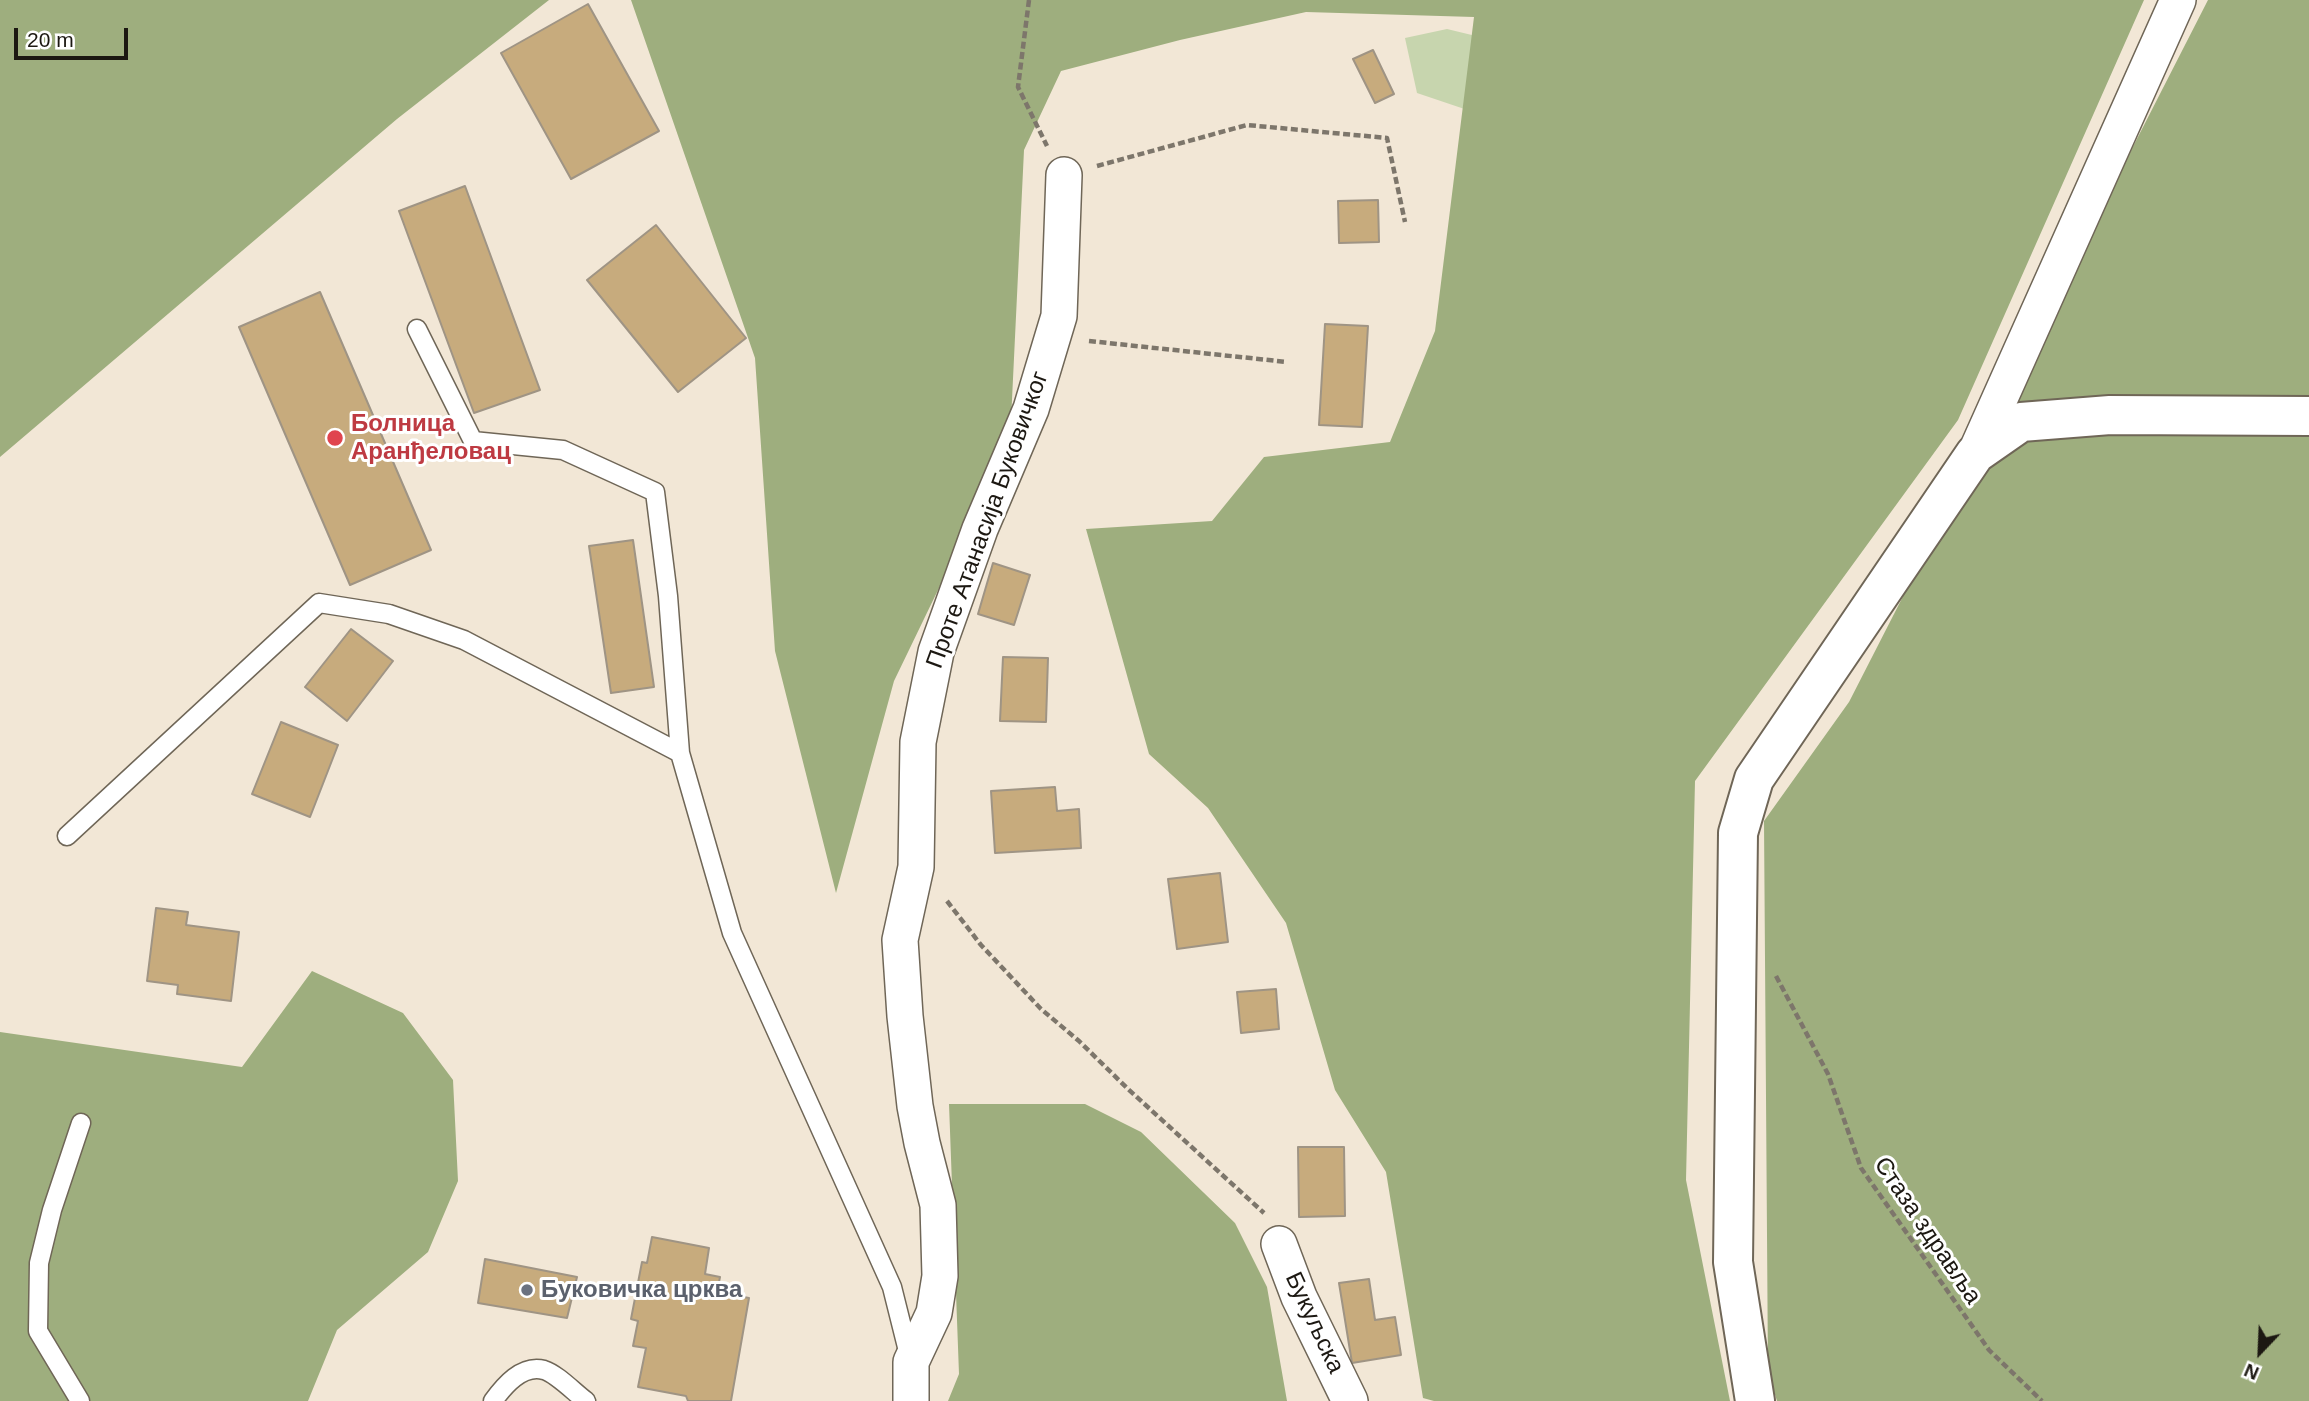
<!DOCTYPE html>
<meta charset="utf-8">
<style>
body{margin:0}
#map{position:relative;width:2309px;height:1401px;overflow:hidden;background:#f2e7d6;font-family:Helvetica,sans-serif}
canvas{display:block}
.north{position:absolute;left:2225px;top:1317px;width:70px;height:70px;-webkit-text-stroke:5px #fff;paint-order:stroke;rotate:203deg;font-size:19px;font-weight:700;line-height:28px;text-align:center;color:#1c1812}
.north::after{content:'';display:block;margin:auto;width:24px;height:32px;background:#1c1812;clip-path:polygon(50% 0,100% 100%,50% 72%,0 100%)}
.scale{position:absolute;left:14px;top:28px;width:114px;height:32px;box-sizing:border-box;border:4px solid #1c1812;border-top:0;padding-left:9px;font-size:21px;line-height:24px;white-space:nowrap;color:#1c1812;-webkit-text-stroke:5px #fff;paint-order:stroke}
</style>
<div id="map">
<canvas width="2309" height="1401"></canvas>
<div class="north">N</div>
<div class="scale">20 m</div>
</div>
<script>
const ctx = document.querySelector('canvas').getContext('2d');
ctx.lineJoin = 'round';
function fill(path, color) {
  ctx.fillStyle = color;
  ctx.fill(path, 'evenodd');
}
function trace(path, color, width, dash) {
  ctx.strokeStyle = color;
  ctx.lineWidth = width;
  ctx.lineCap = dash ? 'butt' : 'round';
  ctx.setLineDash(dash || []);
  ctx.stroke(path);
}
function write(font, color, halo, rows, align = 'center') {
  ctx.font = font + ' Helvetica,sans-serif';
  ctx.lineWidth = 6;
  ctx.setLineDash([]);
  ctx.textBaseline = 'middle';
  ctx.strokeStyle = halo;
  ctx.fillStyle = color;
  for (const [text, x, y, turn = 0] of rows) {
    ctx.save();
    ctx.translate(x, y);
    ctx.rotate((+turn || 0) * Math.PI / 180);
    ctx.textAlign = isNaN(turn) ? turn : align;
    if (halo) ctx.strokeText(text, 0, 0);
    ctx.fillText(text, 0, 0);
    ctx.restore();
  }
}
const green = new Path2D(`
 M1447 29 1670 83 1592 152 1417 93 1405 38Z`);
const forest = new Path2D(`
 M0 0H549L397 119 0 457Z
 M631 0H2144L1958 420 1695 781 1686 1180 1730 1401H1434L1423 1398 1386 1172 1335 1090 1286 923 1208 808 1149 754 1086 529 1212 521 1264 457 1390 442 1435 331 1474 17 1306 12 1180 40 1061 71 1024 150 1010 441 894 681 836 893 775 651 755 358Z
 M2208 0H2309V1401H1777L1768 1372 1764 821 1849 702Z
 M312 971 403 1013 453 1080 458 1181 428 1252 337 1330 308 1401H0V1032L242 1067Z
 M949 1104H1085L1141 1132 1235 1223 1267 1287 1287 1401H948L959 1374Z`);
const building = new Path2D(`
 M588 4 659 131 571 179 501 53Z
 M1373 50 1394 94 1375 103 1353 59Z
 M465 186 540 390 474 413 399 211Z
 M1378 200 1379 242 1339 243 1338 201Z
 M656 225 746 338 678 392 587 280Z
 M320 292 431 550 350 585 239 327Z
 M1325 324 1368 326 1362 427 1319 425Z
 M633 540 654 687 611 693 589 546Z
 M993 563 1030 575 1014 625 978 614Z
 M351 629 393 661 347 721 305 687Z
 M1003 657 1048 658 1046 722 1000 721Z
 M281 722 338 745 310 817 252 794Z
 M1055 787 1057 811 1079 809 1081 848 995 853 991 791Z
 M1220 873 1228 942 1177 949 1168 879Z
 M156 908 188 912 186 925 239 932 231 1001 177 994 178 985 147 981Z
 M1276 989 1279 1029 1241 1033 1237 992Z
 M1298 1147H1344L1345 1216 1299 1217Z
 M652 1237 709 1248 705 1274 720 1277 717 1292 749 1298 731 1401H688L686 1396 638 1387 646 1348 633 1346 638 1321 631 1319 642 1262 647 1263Z
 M485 1259 577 1277 567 1318 478 1303Z
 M1369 1279 1375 1320 1395 1317 1401 1355 1352 1363 1339 1283Z`);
const path = new Path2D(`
 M1029 0 1018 87 1047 146
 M1097 166 1247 125 1387 138 1405 222
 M1089 341 1287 362
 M947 901 981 945 1041 1009 1079 1041 1128 1089 1264 1213
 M1776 976 1828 1074 1861 1168 1989 1350 2042 1401`);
const lane = new Path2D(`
 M417 329 473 441 563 450 655 492 668 596 680 753
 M67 836 319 603 389 614 464 640 680 753 732 933 892 1287 910 1359
 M80 1401 38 1331 39 1263 52 1210 81 1123
 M493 1401C504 1386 522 1364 544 1370 557 1374 575 1393 586 1401`);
const street = new Path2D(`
 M1975 454 2178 0
 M1279 1244 1299 1297 1350 1401
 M911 1401V1362L934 1313 940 1276 938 1205 922 1143 915 1106 905 1016 900 940 916 867 918 742 936 652 980 529 1031 409 1059 316 1064 175`);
const secondary = new Path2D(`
 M1755 1401 1733 1262 1738 833 1754 779 1975 454 2021 422 2110 415 2309 416`);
const markers = [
 [335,438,9,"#e0444e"],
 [527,1290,7,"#6b7280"]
];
const healthNames = [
 ["Болница",351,424],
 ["Аранђеловац",351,452]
];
const streetNames = [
 ["Проте Атанасија Буковичког",988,520,-70],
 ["Стаза здравља",1927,1231,56],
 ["Букуљска",1314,1323,65]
];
const worshipNames = [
 ["Буковичка црква",541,1290]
];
fill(green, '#c7d5ae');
fill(forest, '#9eae7e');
fill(building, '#c7ab7d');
trace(building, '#9f9484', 2);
trace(lane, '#6f6657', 21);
trace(street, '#6f6657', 38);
trace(secondary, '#6f6657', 42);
trace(path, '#7d766b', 4.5, [7, 3.5]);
trace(lane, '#fff', 18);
trace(street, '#fff', 35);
trace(secondary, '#fff', 38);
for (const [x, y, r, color] of markers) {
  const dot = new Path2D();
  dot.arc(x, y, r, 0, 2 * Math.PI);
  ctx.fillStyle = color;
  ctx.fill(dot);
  trace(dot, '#fff', 2.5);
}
write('bold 24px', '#be3a42', '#fff', healthNames, 'left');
write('24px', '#1c1812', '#fff', streetNames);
write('bold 24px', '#5b616d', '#fff', worshipNames, 'left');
</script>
